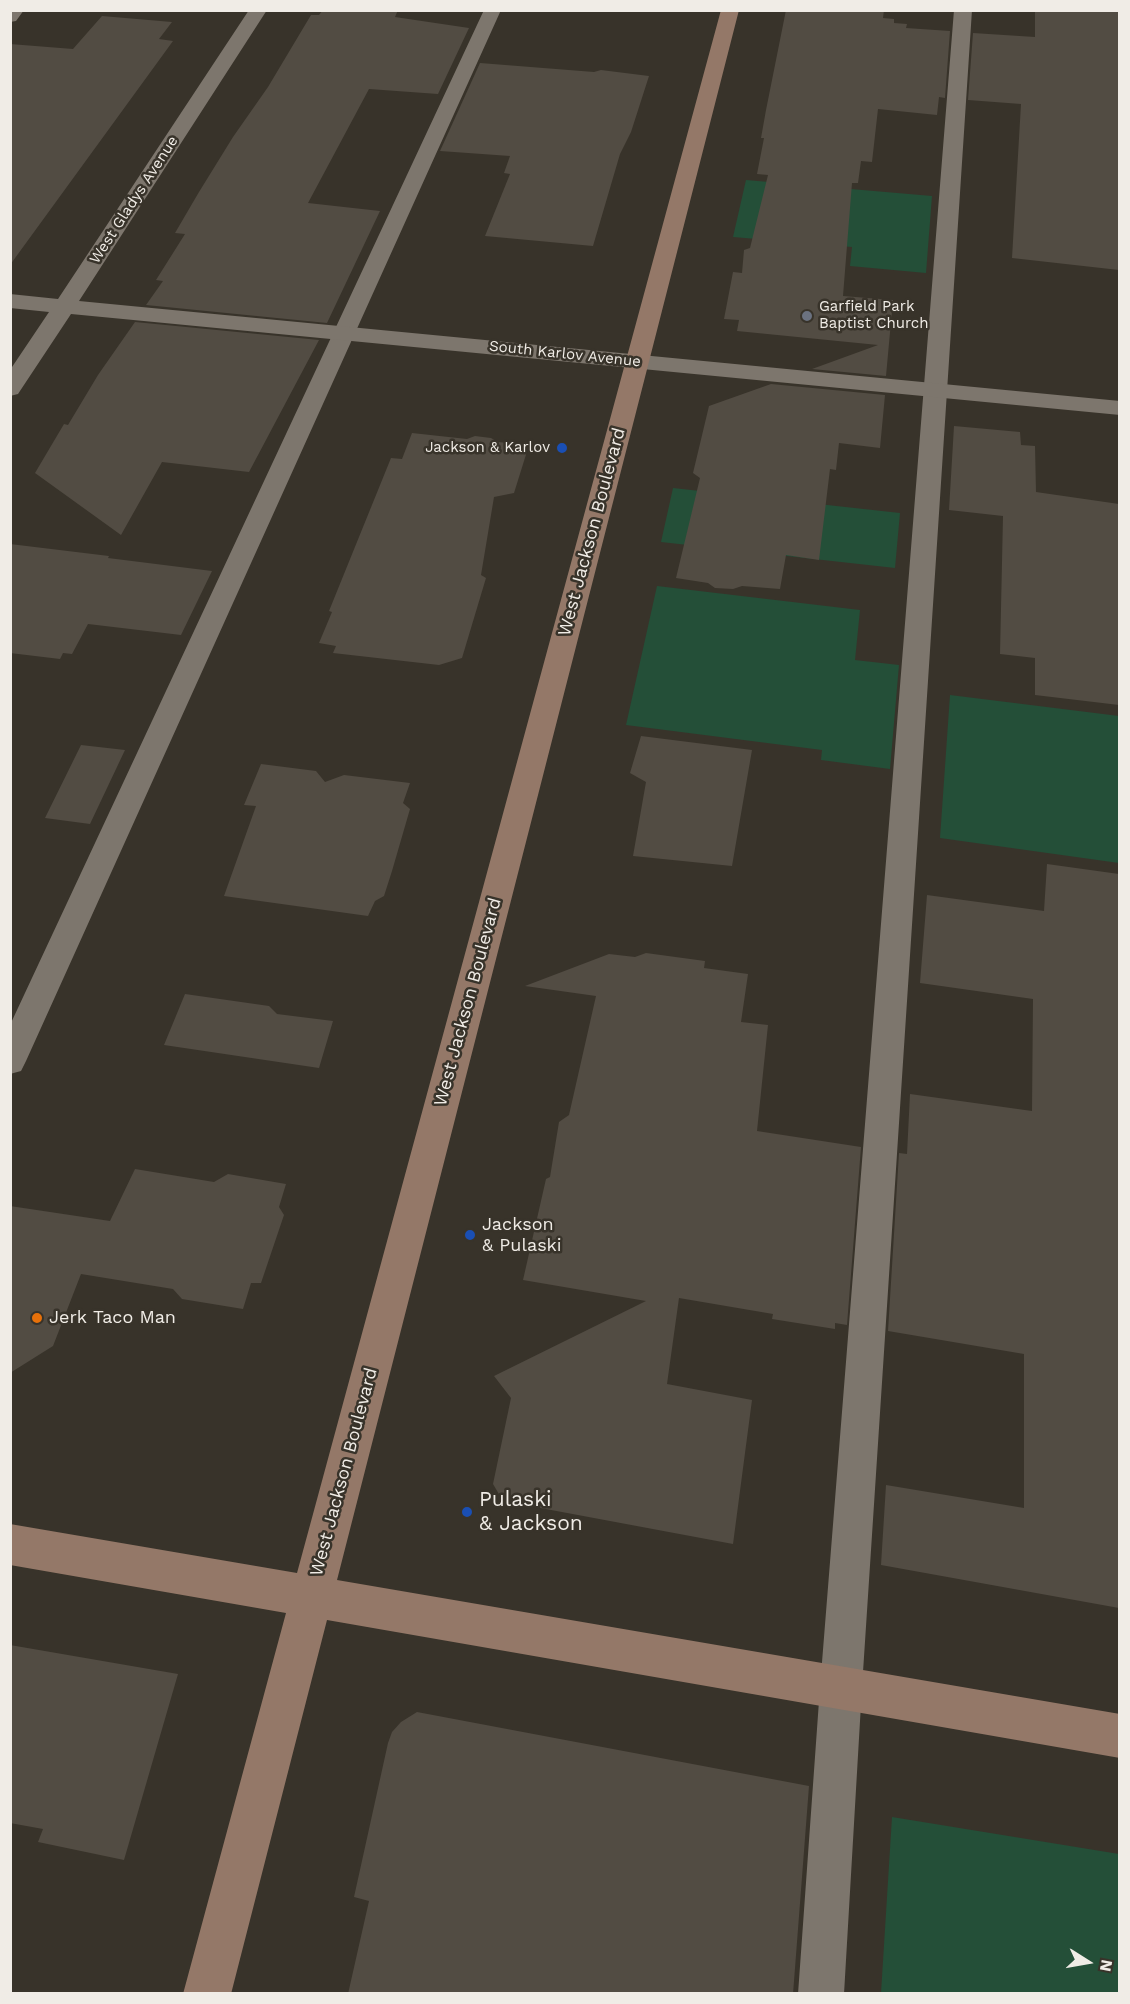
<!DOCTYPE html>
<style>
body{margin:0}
#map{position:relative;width:1130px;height:2004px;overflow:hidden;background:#38332a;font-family:"Work Sans",sans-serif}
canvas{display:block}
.frame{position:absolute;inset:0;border:12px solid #f0ece6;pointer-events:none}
.north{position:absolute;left:1058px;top:1932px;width:60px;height:60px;-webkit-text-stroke:4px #38332a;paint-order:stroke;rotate:101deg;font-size:16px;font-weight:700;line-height:24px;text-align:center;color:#f0ece6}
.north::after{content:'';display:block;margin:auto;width:21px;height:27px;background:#f0ece6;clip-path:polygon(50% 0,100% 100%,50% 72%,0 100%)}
</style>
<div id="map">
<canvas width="1130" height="2004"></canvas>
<div class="frame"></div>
<div class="north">N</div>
</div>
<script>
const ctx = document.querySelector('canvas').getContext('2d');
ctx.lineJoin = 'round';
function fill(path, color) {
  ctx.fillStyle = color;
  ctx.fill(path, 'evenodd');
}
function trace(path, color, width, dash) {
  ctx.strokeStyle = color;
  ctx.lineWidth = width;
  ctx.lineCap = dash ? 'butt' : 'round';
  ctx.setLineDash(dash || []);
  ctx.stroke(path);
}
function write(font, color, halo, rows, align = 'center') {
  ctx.font = font + ' "Work Sans",sans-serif';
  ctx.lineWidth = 5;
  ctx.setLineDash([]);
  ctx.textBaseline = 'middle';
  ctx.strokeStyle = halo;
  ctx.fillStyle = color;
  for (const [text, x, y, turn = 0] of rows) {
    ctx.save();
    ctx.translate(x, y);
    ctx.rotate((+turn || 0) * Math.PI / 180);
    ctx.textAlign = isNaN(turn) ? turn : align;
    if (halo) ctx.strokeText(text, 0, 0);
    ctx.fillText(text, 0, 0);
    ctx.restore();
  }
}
const green = new Path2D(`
 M746 180 932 196 926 273 850 266 852 247 733 237Z
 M673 488 900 513 895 568 661 542Z
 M657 586 860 610 855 660 899 665 890 769 821 760 822 750 626 725Z
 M950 695 1119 716V863L940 838Z
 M892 1817 1119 1854V1993H881Z`);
const building = new Path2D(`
 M323 10H398L395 17 469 28 438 94 369 89 308 203 380 211 327 323 146 305 163 281 156 280 185 234 175 233 199 192 233 137 268 87 311 15H319Z
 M786 10H884L883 18 894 19V23L907 24 906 28 950 31 945 98 939 97 937 115 878 109 872 162 861 161 858 183H852L843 296 893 300 886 376 812 369 878 345 737 331 739 320 724 319 733 272 742 273 744 250 750 248 768 175 757 174 764 138H761L766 110Z
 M1035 10H1119V270L1012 258 1021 104 968 100 973 33 1035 37Z
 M102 16 172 22 159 39 173 41 10 265V44L73 49Z
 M480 63 594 72 601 70 649 76 631 132 620 154 593 246 485 236 510 174 504 173 510 156 440 151Z
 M135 322 319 340 249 472 162 462 121 535 35 473 64 424 68 425 98 375Z
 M771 384 885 395 880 448 839 443 836 470 830 469 819 560 786 555 780 589 742 586 733 589 715 588 708 583 676 578 700 478 693 473 709 406Z
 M954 426 1020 432 1021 445 1035 446 1036 492 1119 504V705L1035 695V658L1000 654 1003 516 949 510Z
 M412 433 467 439 475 436 491 438 498 442 529 445 514 493 494 497 481 575 486 578 462 658 439 665 333 653 336 646 319 643 332 612 329 611 391 458 402 459Z
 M10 544 109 556 108 558 212 571 181 635 88 624 72 654 63 653 60 659 10 653Z
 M641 736 752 750 732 866 633 856 646 782 630 773Z
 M81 745 125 750 90 824 45 818Z
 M261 764 316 771 325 782 344 775 410 783 403 803 410 809 392 871 384 896 375 901 368 916 224 896 256 806 244 805Z
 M1047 864 1119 874V1608L881 1565 886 1485 1024 1508V1354L888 1331 899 1153 907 1154 910 1094 1032 1111 1033 999 920 983 927 895 1044 911Z
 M646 953 705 961 704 968 748 974 741 1022 768 1025 757 1131 861 1147 847 1325 835 1323V1329L772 1319 773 1314 679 1298 667 1384 752 1400 733 1544 503 1501 493 1484 511 1398 494 1376 646 1301 523 1280 546 1179 550 1177 559 1122 569 1115 596 996 525 986 609 954 635 957Z
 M185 994 269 1006 277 1014 333 1021 319 1068 164 1045Z
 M135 1169 214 1182 228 1174 286 1184 279 1207 284 1215 261 1283H251L243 1309 182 1299 173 1289 81 1274 53 1346 10 1373V1206L110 1221Z
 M10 1645 178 1674 124 1860 38 1842 43 1829 10 1823Z
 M417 1712 809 1786 793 1994H348L369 1901 354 1897 388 1743 392 1732 401 1722Z`);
const lane = new Path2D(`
 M10 10H24L16 21 10 22Z
 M484 10H501L26 1061 21 1071 10 1074V1025Z
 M954 10H972L862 1687 844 1994H798L820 1687Z`);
const street = new Path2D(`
 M249 10H267L79 301 1120 401V415L71 314 18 394 10 396V370L49 312 10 308V294L58 299Z`);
const secondary = new Path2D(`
 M721 10H739L337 1580 1120 1714V1758L327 1620 231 1994H183L286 1613 10 1565V1524L297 1573Z`);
const markers = [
 [807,316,6,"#6b7280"],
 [562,448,6,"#1a4fb4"],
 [470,1235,6,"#1a4fb4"],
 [37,1318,6,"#e8710a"],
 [467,1512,6,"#1a4fb4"]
];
const farStreetnames = [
 ["West Gladys Avenue",134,200,-57],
 ["South Karlov Avenue",565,354,6]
];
const farPoinames = [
 ["Garfield Park",819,307],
 ["Baptist Church",819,324],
 ["Jackson & Karlov",550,448,"right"]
];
const streetNames = [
 ["West Jackson Boulevard",592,532,-75],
 ["West Jackson Boulevard",468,1002,-75],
 ["West Jackson Boulevard",344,1472,-75]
];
const poiNames = [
 ["Jackson",482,1225],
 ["& Pulaski",482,1246],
 ["Jerk Taco Man",49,1318]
];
const nearPoinames = [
 ["Pulaski",479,1500],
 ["& Jackson",479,1524]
];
fill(green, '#244f38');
fill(building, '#524c43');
fill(lane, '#7d766d');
fill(street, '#7d766d');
fill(secondary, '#947868');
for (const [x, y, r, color] of markers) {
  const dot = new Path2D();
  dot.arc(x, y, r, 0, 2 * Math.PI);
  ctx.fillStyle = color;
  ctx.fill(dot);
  trace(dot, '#38332a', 2);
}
write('15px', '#f0ece6', '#38332a', farStreetnames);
write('15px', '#f0ece6', '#38332a', farPoinames, 'left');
write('18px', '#f0ece6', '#38332a', streetNames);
write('18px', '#f0ece6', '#38332a', poiNames, 'left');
write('21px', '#f0ece6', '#38332a', nearPoinames, 'left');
</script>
